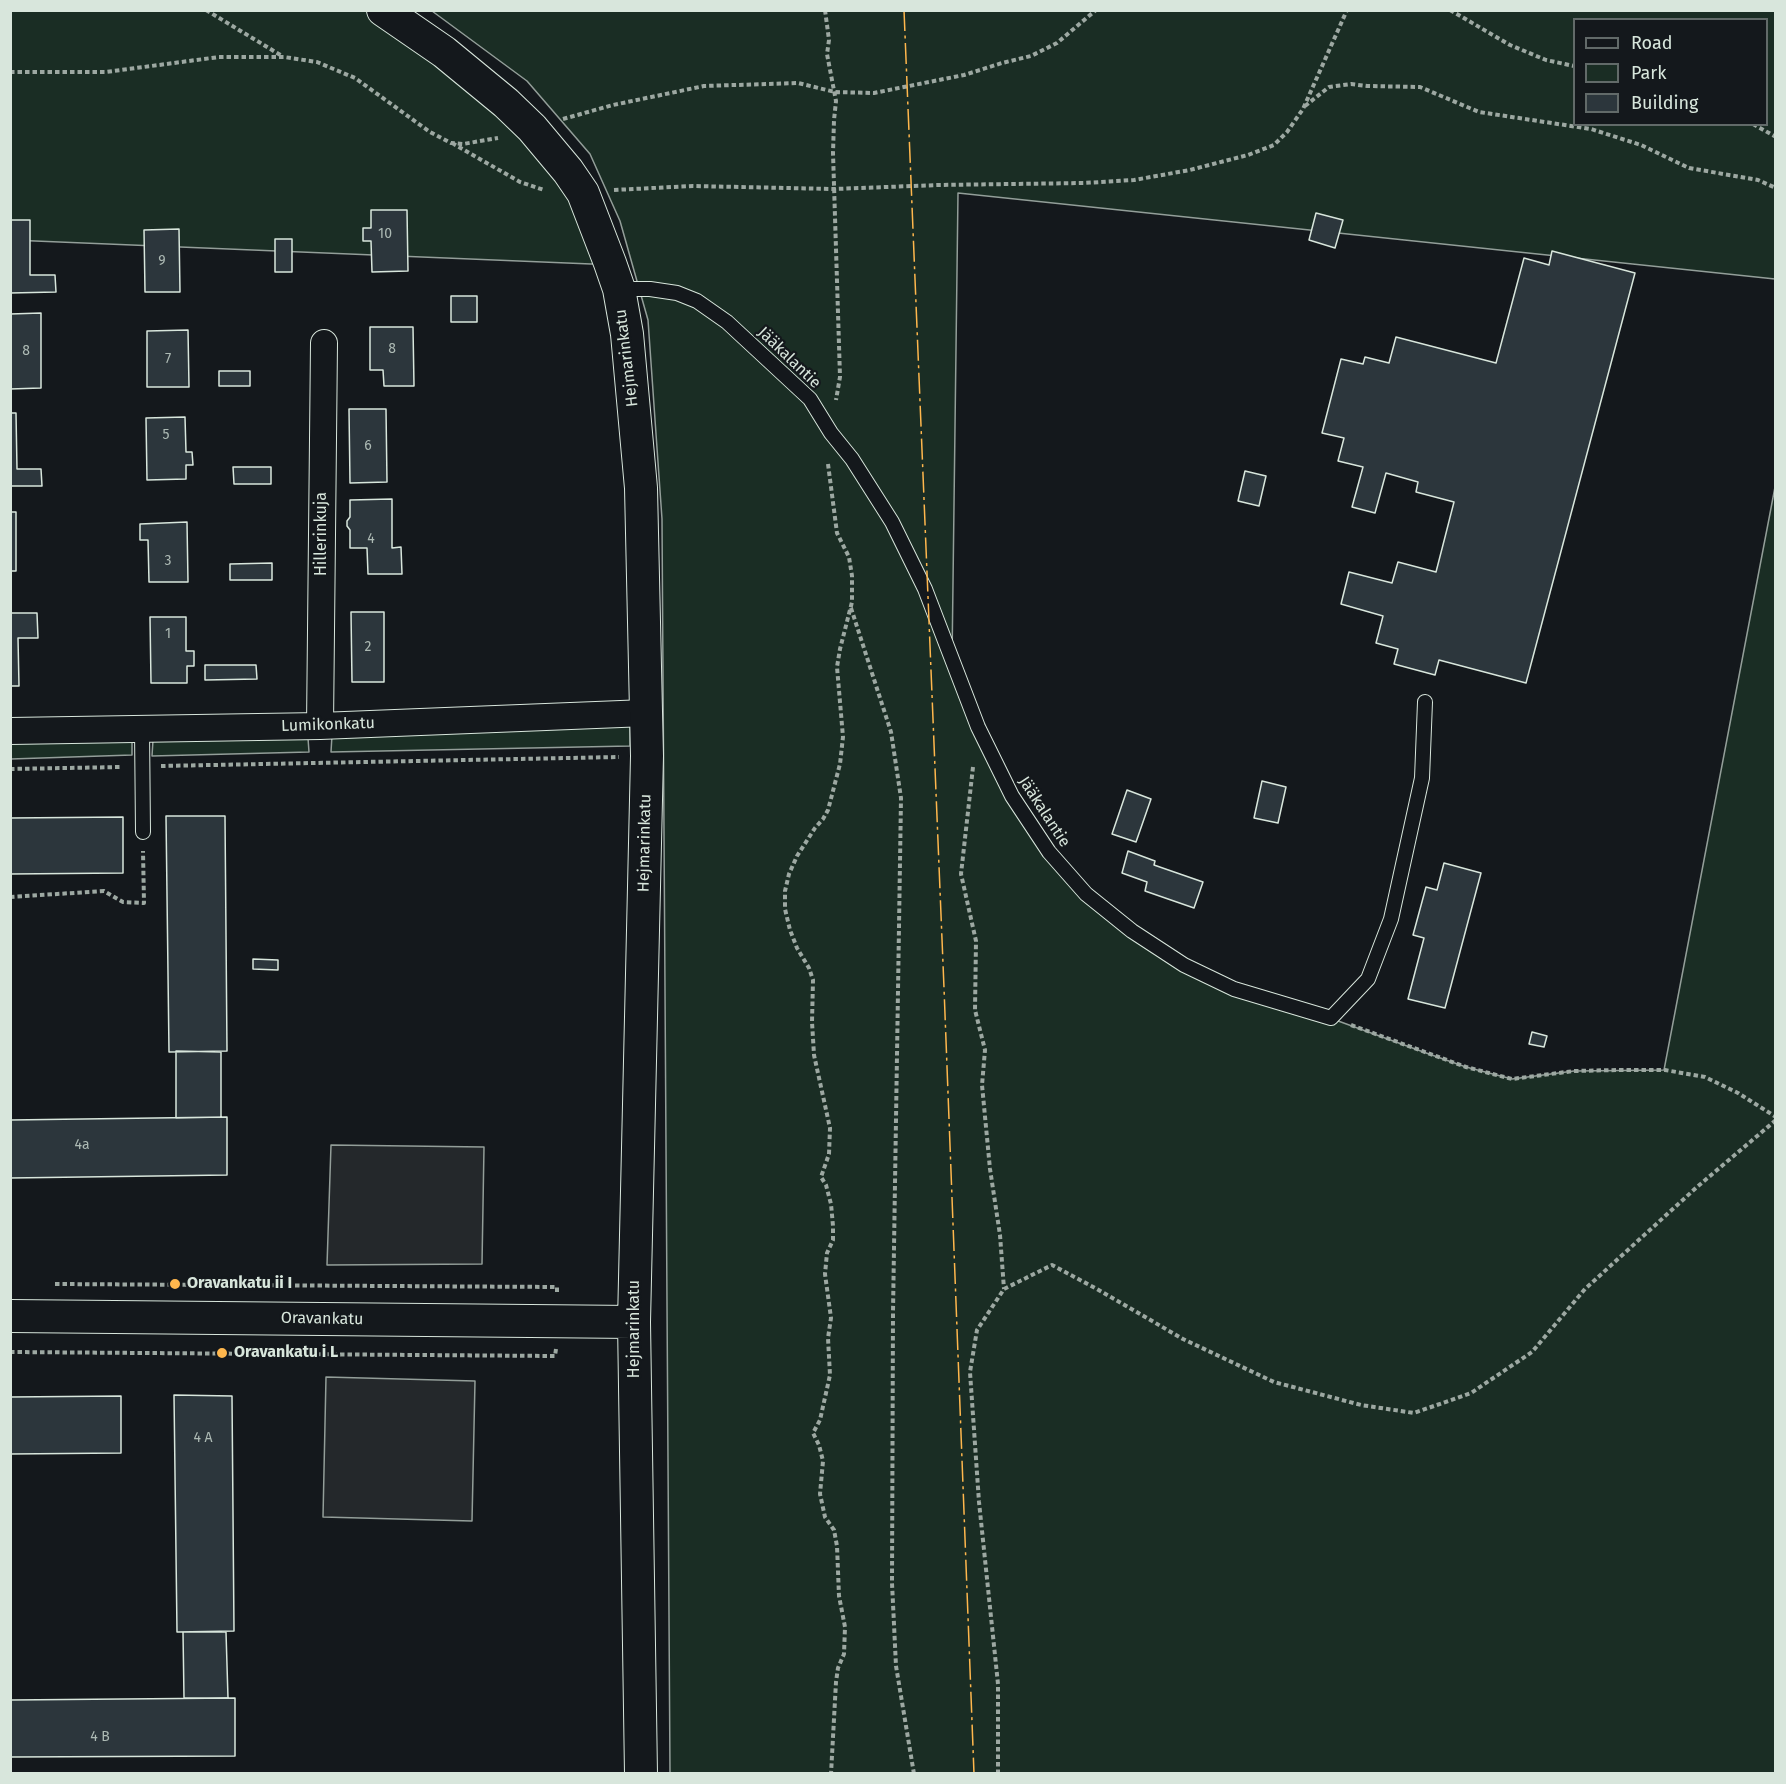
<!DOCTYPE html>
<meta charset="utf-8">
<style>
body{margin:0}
#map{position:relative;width:1786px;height:1784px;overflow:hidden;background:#14181c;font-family:"Fira Sans",sans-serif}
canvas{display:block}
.frame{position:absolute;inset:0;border:12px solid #d8e6dc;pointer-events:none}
.legend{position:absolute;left:1573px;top:18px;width:195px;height:108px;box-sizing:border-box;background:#14181c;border:2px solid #626a69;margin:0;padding:8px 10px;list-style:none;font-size:18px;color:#d8e6dc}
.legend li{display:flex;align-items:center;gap:12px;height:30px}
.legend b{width:30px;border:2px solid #626a69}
</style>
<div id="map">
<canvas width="1786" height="1784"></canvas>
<div class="frame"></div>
<ul class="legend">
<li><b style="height:8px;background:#14181c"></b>Road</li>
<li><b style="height:16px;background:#1a2d24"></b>Park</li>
<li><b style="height:16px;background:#2c363c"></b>Building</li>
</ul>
</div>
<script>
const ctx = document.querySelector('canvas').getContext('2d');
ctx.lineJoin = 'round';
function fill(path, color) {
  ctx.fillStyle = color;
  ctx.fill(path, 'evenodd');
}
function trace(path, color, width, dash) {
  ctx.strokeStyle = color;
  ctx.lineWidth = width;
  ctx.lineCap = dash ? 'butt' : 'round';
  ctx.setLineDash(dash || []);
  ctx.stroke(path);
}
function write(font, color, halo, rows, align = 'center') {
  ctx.font = font + ' "Fira Sans",sans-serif';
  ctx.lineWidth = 4.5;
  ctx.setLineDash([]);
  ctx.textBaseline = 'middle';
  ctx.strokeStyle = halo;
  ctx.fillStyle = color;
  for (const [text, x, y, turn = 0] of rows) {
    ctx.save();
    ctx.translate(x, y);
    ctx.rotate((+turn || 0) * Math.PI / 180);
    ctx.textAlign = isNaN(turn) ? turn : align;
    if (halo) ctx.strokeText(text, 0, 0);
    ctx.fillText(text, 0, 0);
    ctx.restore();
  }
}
const green = new Path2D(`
 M382 10 506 103 610 263 591 264 11 240V11Z
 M432 11H1775V279L958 193 952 661 1012 796 1086 894 1184 965 1429 1054 1466 1067 1512 1079 1574 1071 1664 1070 1775 487V1773H670L662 519 648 320 620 221 590 154 527 81ZM1574 20H1766V124H1574Z
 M630 725V746L331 752 332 735Z
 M308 738 309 752 152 756 153 740Z
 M132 741V755L11 759 10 743Z`);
const parking = new Path2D(`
 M331 1145 484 1147 482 1264 327 1265Z
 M326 1377 475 1381 472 1521 323 1517Z`);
const building = new Path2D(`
 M371 210H407L408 271 372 272 371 241H363V228H371Z
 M1316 213 1343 220 1335 248 1309 240Z
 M10 220H30V275H55L56 292 10 293Z
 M179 229 180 292H145L144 230Z
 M275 239H292V272H275Z
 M1552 251 1635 273 1526 683 1439 660 1435 675 1394 664 1398 649 1376 643 1383 616 1341 604 1349 572 1392 583 1398 562 1436 572 1454 502 1416 492 1418 482 1386 473 1375 513 1352 507 1363 467 1338 461 1344 438 1322 433 1341 359 1363 364 1365 357 1389 363 1396 337 1496 363 1524 258 1549 265Z
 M451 296H477V322H451Z
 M41 313V388L10 389V314Z
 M370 327H413L414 386H384L383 370H370Z
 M188 330 189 387H147V331Z
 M219 371H250V386H219Z
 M349 409H386L387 482 350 483Z
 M10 413H16L17 469H41L42 486H10Z
 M185 417 186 452H192L193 465H186V479L147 480 146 418Z
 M233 467H271V484H234Z
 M1245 471 1266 476 1259 506 1238 501Z
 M392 499V548L401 547 402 574H368L367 548H350V530L347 526V521L350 517V500Z
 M10 512H16V571H10Z
 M187 522 188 582H149L148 540H140V524Z
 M272 563V580H230V564Z
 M351 612H384V682H352Z
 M10 613H37L38 638H18L19 686H10Z
 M150 617H186V651H194V666H187V683H151Z
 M205 665H256L257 679 205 680Z
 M1262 781 1286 787 1278 823 1254 818Z
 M1127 790 1151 799 1136 842 1112 834Z
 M166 816H225L227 1051 169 1052Z
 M123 817V873L10 874V818Z
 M1128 851 1155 861 1154 865 1203 882 1194 908 1145 891 1147 882 1122 873Z
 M1444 863 1481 873 1445 1008 1408 999 1424 938 1413 935 1426 887 1437 890Z
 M253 959 278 960V970L253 969Z
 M1532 1032 1547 1036 1544 1047 1529 1044Z
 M176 1051 221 1052V1117L176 1118Z
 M227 1117V1175L10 1178V1120Z
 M174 1395 232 1396 234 1631 177 1632Z
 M121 1396V1453L10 1454V1397Z
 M183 1632H226L228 1698H184Z
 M235 1698V1756L10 1757V1700Z`);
const path = new Path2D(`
 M206 10 282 56
 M825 10 829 40 827 54 836 101 834 120 833 153 840 377 836 400
 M1450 10 1510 45 1546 60 1574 66
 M10 72H106L219 57H284L317 62 355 78 430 132 451 143 463 144 498 138
 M1305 106 1329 87 1351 84 1367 86 1420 87 1479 112 1591 129 1641 145 1689 168 1758 180 1776 188
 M563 119 613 105 704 86 798 83 835 92 874 93 964 75 1002 63 1031 56 1057 43 1096 10
 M1753 124 1776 137
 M452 143 520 182 544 190
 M614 190 693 186 834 189 939 185 1084 183 1134 180 1190 170 1248 155 1274 145 1287 132 1303 109 1347 10
 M828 464 837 533 849 557 852 576V602L840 649 837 667 843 737 840 764 828 810 823 819 815 828 797 856 789 874 785 891V909L790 930 797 948 809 968 813 980 812 1022 814 1055 830 1128 829 1154 821 1177 826 1185 831 1204 833 1226V1240L827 1253 825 1274 831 1318 828 1338 830 1375 820 1420 813 1433 819 1445 823 1461 820 1494 825 1517 834 1530 837 1546 839 1596 845 1627 844 1654 838 1668 836 1682 831 1774
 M851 608 891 732 901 798 893 1312 892 1583 896 1666 914 1774
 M161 766 619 757
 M973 767 961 874 976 941 975 1010 985 1050 982 1085 990 1169 1000 1235 1004 1289
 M10 769 121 767
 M10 897 104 891 123 902 144 903 143 851
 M1351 1025 1466 1067 1512 1079 1574 1071 1617 1070H1665L1705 1077 1738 1093 1776 1117
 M55 1284 557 1287V1294
 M10 1352 555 1356 556 1349
 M998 1774V1684L979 1502 970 1372 977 1330 1004 1289 1052 1265 1097 1289 1183 1339 1274 1382 1361 1405 1414 1413 1471 1393 1532 1352 1585 1289 1697 1187 1776 1120`);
const service = new Path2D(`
 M619 289H650L677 293 697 301 727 322 810 399 831 433 852 459 892 522 925 589 978 727 1012 796 1049 852 1086 894 1132 931 1184 965 1234 989 1331 1018 1368 979 1391 919 1422 778 1425 702
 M142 729 143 832`);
const minor = new Path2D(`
 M320 726 324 343
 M10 731 320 726 646 713`);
const tertiary = new Path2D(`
 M383 10 444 52 506 103 532 128 568 171 583 193 610 263 619 289 627 334 641 488 647 756 634 1322 641 1774
 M10 1316 634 1322`);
const power = new Path2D(`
 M904 10 944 988 974 1774`);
const markers = [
 [175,1284,6,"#ffb74d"],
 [222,1353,6,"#ffb74d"]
];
const numberNames = [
 ["10",385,234],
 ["9",162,261],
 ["8",392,349],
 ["8",26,351],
 ["7",168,359],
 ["5",166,435],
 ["6",368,446],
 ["4",371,539],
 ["3",168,561],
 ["1",168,634],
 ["2",368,647],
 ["4a",82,1145],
 ["4 A",203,1438],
 ["4 B",100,1737]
];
const streetNames = [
 ["Hejmarinkatu",627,358,-97],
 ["Jääkalantie",789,358,44],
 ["Hillerinkuja",322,534,-90],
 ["Lumikonkatu",328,725,-2],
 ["Jääkalantie",1044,812,57],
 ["Hejmarinkatu",645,843,-89],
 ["Oravankatu",322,1319,1],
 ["Hejmarinkatu",635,1329,-90]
];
const poiNames = [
 ["Oravankatu ii I",187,1284],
 ["Oravankatu i L",234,1353]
];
fill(green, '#1a2d24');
trace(green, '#939e99', 1.5);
fill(parking, '#24282b');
trace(parking, '#939e99', 1.5);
fill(building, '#2c363c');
trace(building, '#d8e6dc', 1.5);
trace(service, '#d8e6dc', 16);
trace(minor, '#d8e6dc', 28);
trace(tertiary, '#d8e6dc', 34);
trace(path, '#9da8a2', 4, [4.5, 3]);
trace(service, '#14181c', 14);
trace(minor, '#14181c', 26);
trace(tertiary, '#14181c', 32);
trace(power, '#ffb74d', 1.5, [21, 4.5, 3, 4.5]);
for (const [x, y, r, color] of markers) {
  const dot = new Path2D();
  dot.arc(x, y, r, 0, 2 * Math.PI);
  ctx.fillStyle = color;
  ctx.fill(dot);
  trace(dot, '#14181c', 2);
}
write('14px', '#adbab4', null, numberNames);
write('16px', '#d8e6dc', '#14181c', streetNames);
write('bold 16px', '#d8e6dc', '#14181c', poiNames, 'left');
</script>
